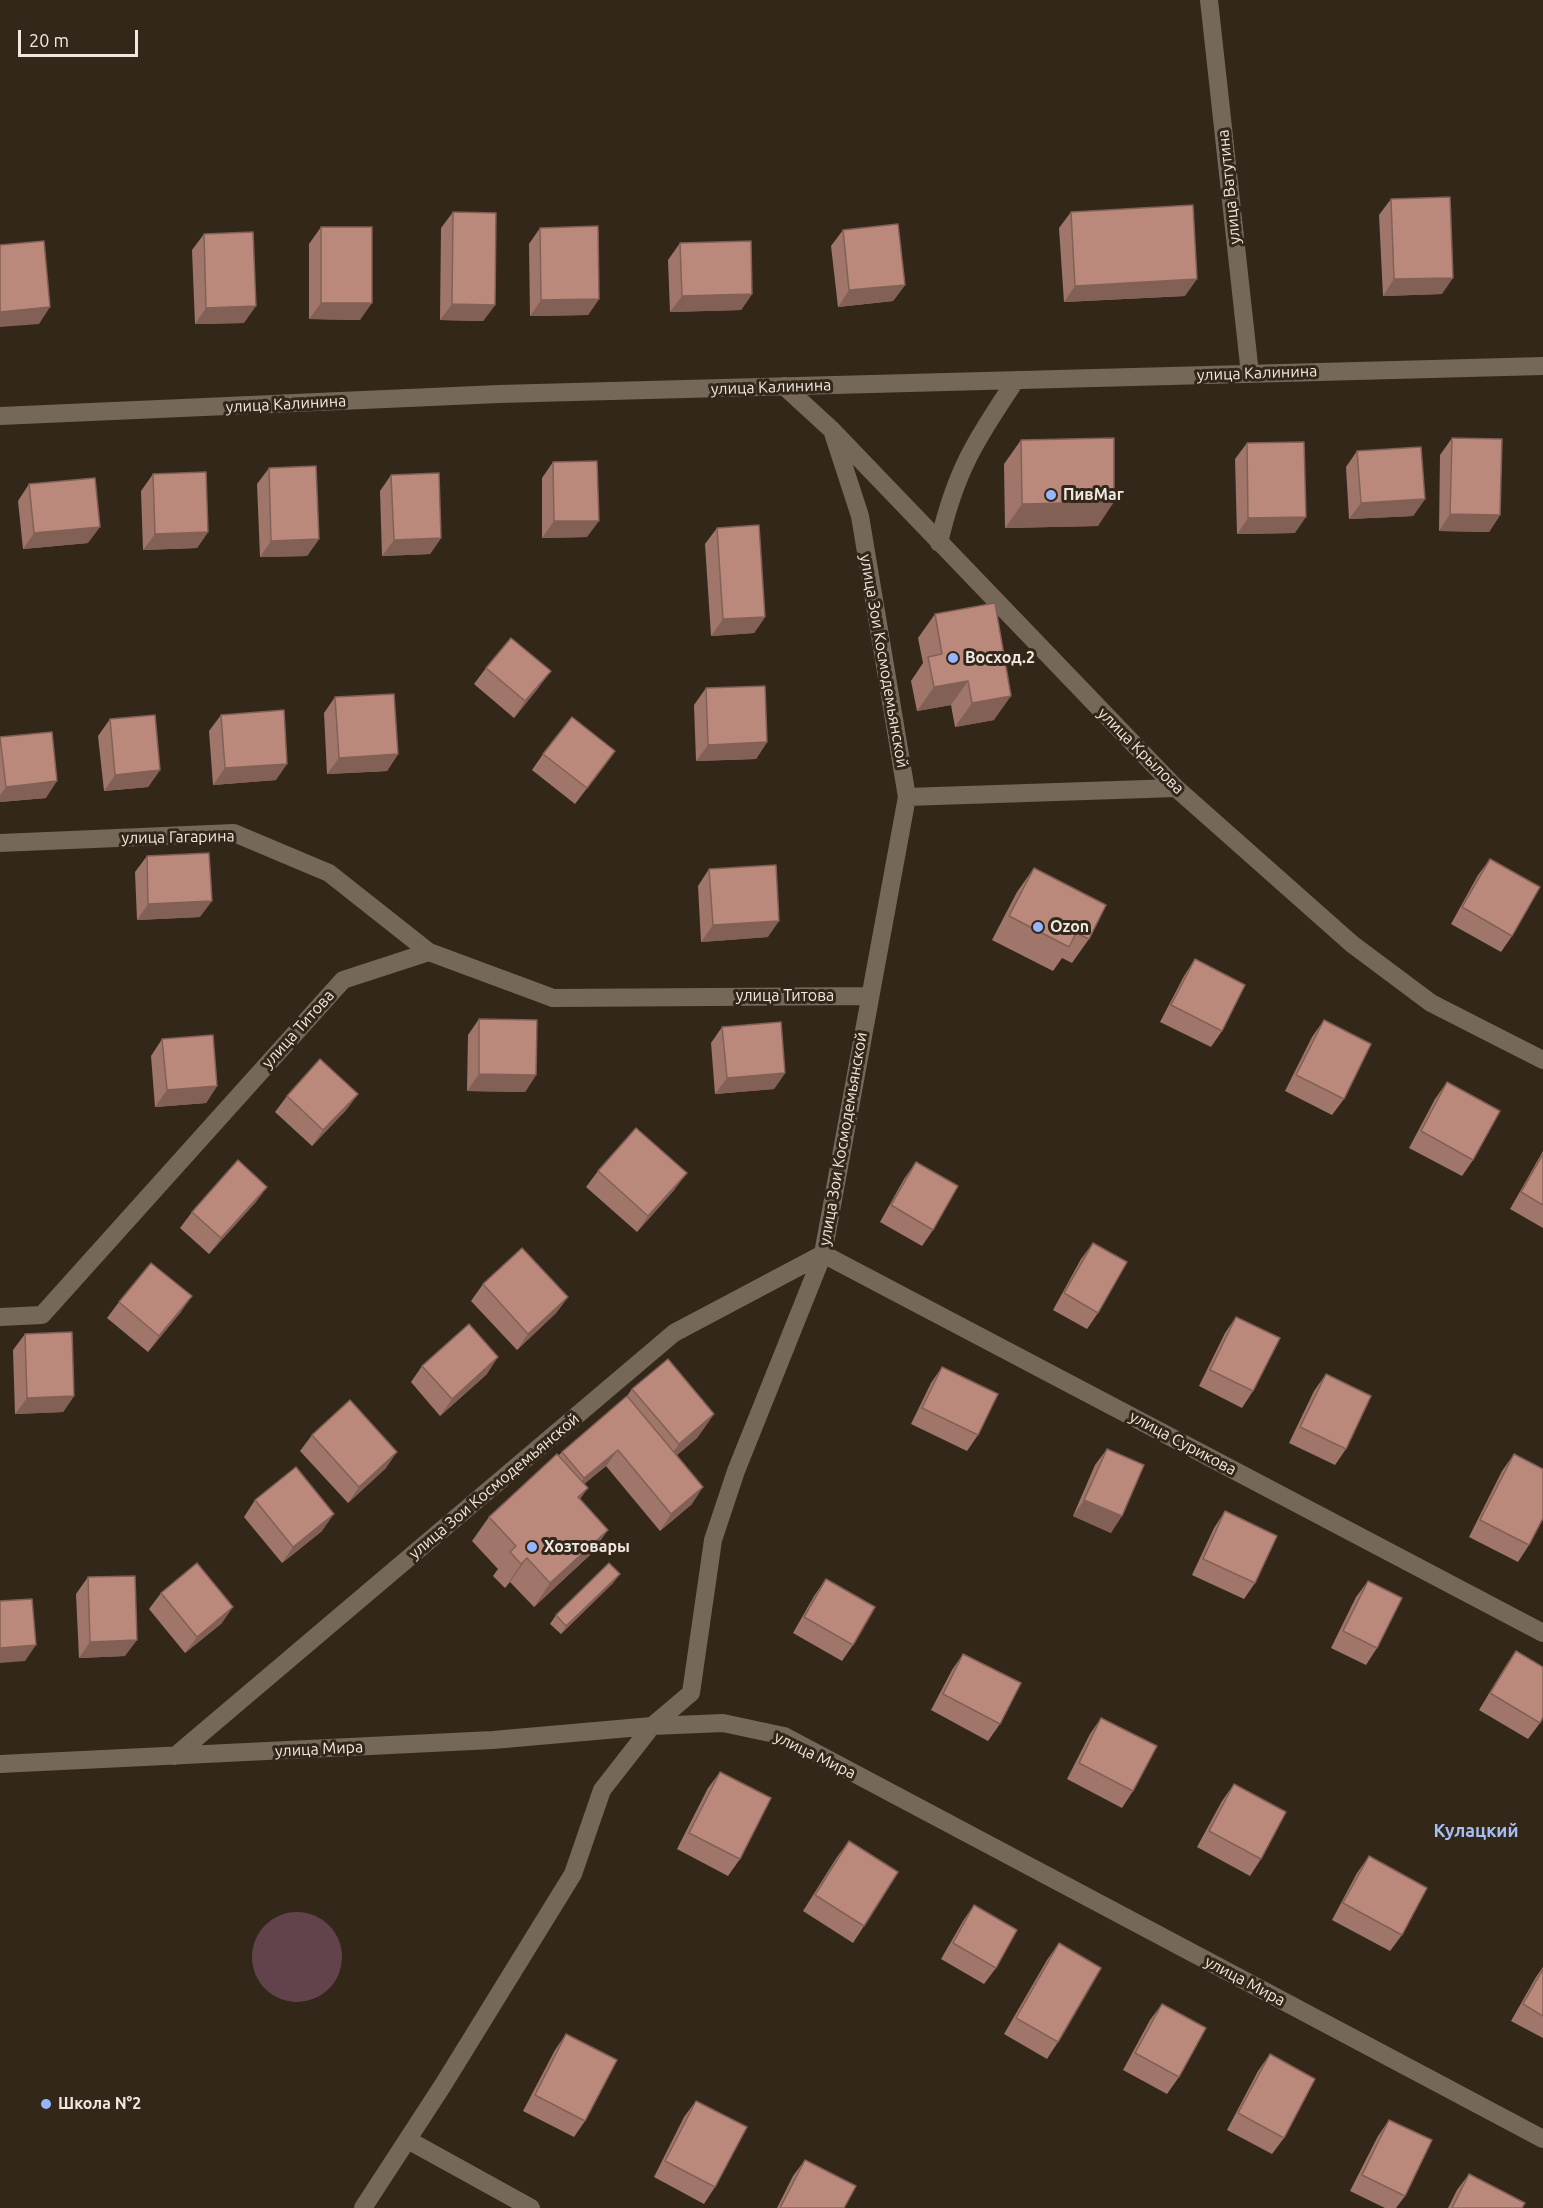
<!DOCTYPE html>
<meta charset="utf-8">
<style>
body{margin:0}
#map{position:relative;width:1543px;height:2208px;overflow:hidden;background:#33271a;font-family:Ubuntu,sans-serif}
canvas{display:block}
.scale{position:absolute;left:18px;top:30px;width:120px;height:27px;box-sizing:border-box;border:3px solid #f0e8df;border-top:0;padding-left:8px;font-size:18px;line-height:21px;white-space:nowrap;color:#f0e8df;-webkit-text-stroke:4px #33271a;paint-order:stroke}
</style>
<div id="map">
<canvas width="1543" height="2208"></canvas>
<div class="scale">20 m</div>
</div>
<script>
const ctx = document.querySelector('canvas').getContext('2d');
ctx.lineJoin = 'round';
function fill(path, color) {
  ctx.fillStyle = color;
  ctx.fill(path, 'evenodd');
}
function trace(path, color, width, dash) {
  ctx.strokeStyle = color;
  ctx.lineWidth = width;
  ctx.lineCap = dash ? 'butt' : 'round';
  ctx.setLineDash(dash || []);
  ctx.stroke(path);
}
function write(font, color, halo, rows, align = 'center') {
  ctx.font = font + ' Ubuntu,sans-serif';
  ctx.lineWidth = 6;
  ctx.setLineDash([]);
  ctx.textBaseline = 'middle';
  ctx.strokeStyle = halo;
  ctx.fillStyle = color;
  for (const [text, x, y, turn = 0] of rows) {
    ctx.save();
    ctx.translate(x, y);
    ctx.rotate((+turn || 0) * Math.PI / 180);
    ctx.textAlign = isNaN(turn) ? turn : align;
    if (halo) ctx.strokeText(text, 0, 0);
    ctx.fillText(text, 0, 0);
    ctx.restore();
  }
}
const green = new Path2D(`
 M252 1957a45 45 0 1 1 90 0a45 45 0 1 1-90 0Z`);
const minor = new Path2D(`
 M1209 0 1250 374
 M784 386 832 430 1176 788 1352 944 1431 1003 1543 1060
 M0 416 499 394 1543 366
 M939 543C955 472 976 439 1016 380
 M907 797 1176 788
 M0 843 234 833 329 873 429 952
 M823 1254 1543 1633
 M0 1317 42 1315 343 980 429 952 553 998 869 996
 M175 1756 674 1333 823 1254
 M0 1764 493 1740 652 1726 723 1723 784 1736 1543 2139
 M408 2140 531 2208
 M363 2208 443 2085 573 1874 602 1790 652 1726 691 1693 713 1540 736 1471 823 1254 907 797 860 516 832 430`);
const wall = new Path2D(`
 M1391 199 1442 294 1383 296 1379 215Z
 M453 212 495 305 483 321 440 320 441 228Z
 M1071 212 1185 296 1064 302 1059 228Z
 M321 227 360 320 309 319V244Z
 M540 228 599 299 588 315 530 316 529 244Z
 M843 230 905 285 893 301 838 307 831 246Z
 M204 234 244 323 195 324 192 250Z
 M680 243 752 294 741 310 670 312 668 260Z
 M1452 438 1500 515 1489 532 1439 531 1440 455Z
 M1021 440 1098 526 1005 528 1004 464Z
 M1247 443 1295 533 1237 534 1235 459Z
 M1357 451 1425 499 1413 516 1349 519 1346 467Z
 M553 462 587 537 542 538V478Z
 M269 468 319 539 307 556 260 557 257 484Z
 M153 474 208 532 197 548 143 550 141 491Z
 M391 475 441 538 430 554 382 556 380 491Z
 M29 484 88 543 23 549 18 501Z
 M717 528 765 617 754 633 711 636 705 544Z
 M935 614 994 720 955 727 951 705 917 711 911 681 923 663 918 638Z
 M486 668 539 687 514 718 474 684Z
 M706 688 767 742 756 759 696 761 694 705Z
 M335 697 398 754 387 771 327 774 324 713Z
 M221 715 276 780 213 785 209 731Z
 M110 719 160 770 148 787 104 791 98 736Z
 M0 737 46 798 0 802Z
 M615 751 575 804 532 770 543 754Z
 M147 856 200 917 137 920 135 872Z
 M1490 859 1512 936 1501 952 1451 924 1478 875Z
 M1034 868 1089 939 1072 963 1062 958 1053 971 992 940 1017 892Z
 M709 869 768 937 701 942 698 886Z
 M1195 959 1222 1031 1211 1047 1160 1022 1184 976Z
 M479 1019 536 1075 525 1092 467 1091 468 1035Z
 M1324 1020 1344 1099 1332 1115 1285 1091 1312 1037Z
 M722 1027 785 1073 774 1089 715 1094 711 1043Z
 M162 1039 217 1086 206 1103 155 1107 151 1056Z
 M1447 1082 1473 1160 1462 1176 1409 1148 1435 1099Z
 M358 1094 346 1110 312 1146 275 1112 287 1096Z
 M1543 1151V1228L1510 1209Z
 M916 1162 933 1230 922 1246 880 1222 904 1179Z
 M598 1171 675 1189 637 1232 586 1187Z
 M267 1187 255 1203 209 1254 180 1228 192 1212Z
 M1093 1243 1098 1313 1087 1329 1053 1310 1081 1259Z
 M483 1284 568 1297 556 1313 517 1350 471 1301Z
 M192 1296 180 1313 148 1352 107 1318 119 1302Z
 M1236 1317 1253 1391 1242 1408 1199 1386 1225 1333Z
 M25 1334 74 1396 63 1412 15 1414 13 1350Z
 M422 1366 487 1374 440 1416 411 1382Z
 M942 1367 978 1435 967 1451 911 1424 931 1383Z
 M1326 1374 1346 1449 1335 1465 1289 1443 1314 1391Z
 M632 1389 714 1414 697 1438 677 1455 692 1504 660 1531 606 1466 584 1484 580 1499 591 1554 534 1607 510 1582 505 1588 493 1576 498 1569 472 1541 489 1517 558 1456 562 1452 627 1396Z
 M312 1435 386 1468 348 1503 300 1451Z
 M1107 1449 1111 1533 1073 1516 1095 1465Z
 M1514 1454 1529 1545 1518 1562 1469 1537 1502 1471Z
 M255 1500 322 1531 282 1563 244 1517Z
 M1225 1511 1255 1583 1244 1599 1192 1575 1214 1528Z
 M88 1577 125 1656 79 1658 76 1594Z
 M826 1579 853 1645 842 1661 793 1633 814 1596Z
 M1368 1581 1377 1648 1366 1665 1331 1648 1356 1597Z
 M614 1582 561 1634 550 1624 556 1615Z
 M161 1593 222 1623 185 1653 149 1609Z
 M1516 1651 1540 1723 1528 1739 1479 1710 1505 1667Z
 M963 1654 1000 1724 988 1741 931 1710 952 1670Z
 M1101 1718 1133 1791 1122 1808 1067 1779 1090 1734Z
 M720 1772 740 1859 728 1876 677 1849 708 1788Z
 M1234 1784 1261 1859 1250 1876 1197 1847 1222 1801Z
 M849 1841 864 1926 853 1943 803 1911 837 1857Z
 M1369 1856 1402 1935 1390 1951 1332 1920 1357 1873Z
 M974 1905 996 1968 984 1984 941 1959 963 1921Z
 M1059 1943 1058 2042 1047 2059 1004 2034 1047 1960Z
 M1543 1967V2038L1511 2021 1536 1977Z
 M1162 2004 1179 2077 1167 2094 1123 2070 1150 2020Z
 M566 2034 585 2121 574 2137 523 2111 555 2050Z
 M1270 2054 1284 2138 1272 2154 1227 2130 1258 2071Z
 M696 2101 715 2187 704 2204 654 2177 684 2117Z
 M1389 2120 1405 2196 1396 2208H1385L1350 2191 1378 2136Z
 M805 2160 844 2208H777L793 2176Z
 M1469 2174 1522 2208H1448L1457 2190Z`);
const shadedWall = new Path2D(`
 M1453 278 1442 294 1383 296 1394 279Z
 M1197 279 1185 296 1064 302 1075 286Z
 M905 285 893 301 838 307 849 290Z
 M752 294 741 310 670 312 682 296Z
 M599 299 588 315 530 316 541 300Z
 M321 303H372L360 320 309 319Z
 M452 304 495 305 483 321 440 320Z
 M256 306 244 323 195 324 206 308Z
 M50 307 39 324 0 327V312Z
 M1425 499 1413 516 1349 519 1361 503Z
 M1114 502 1098 526 1005 528 1022 504Z
 M1450 514 1500 515 1489 532 1439 531Z
 M1306 517 1295 533 1237 534 1248 518Z
 M554 521H599L587 537 542 538Z
 M100 527 88 543 23 549 34 533Z
 M208 532 197 548 143 550 155 534Z
 M441 538 430 554 382 556 394 540Z
 M319 539 307 556 260 557 271 541Z
 M765 617 754 633 711 636 723 619Z
 M551 671 539 687 514 718 525 701Z
 M968 681 951 705 917 711 934 687Z
 M1011 696 994 720 955 727 972 703Z
 M767 742 756 759 696 761 708 745Z
 M615 751 603 768 575 804 587 788Z
 M398 754 387 771 327 774 339 758Z
 M287 764 276 780 213 785 225 768Z
 M160 770 148 787 104 791 115 775Z
 M57 781 46 798 0 802V795L6 787Z
 M212 901 200 917 137 920 148 904Z
 M779 921 768 937 701 942 713 925Z
 M785 1073 774 1089 715 1094 727 1078Z
 M479 1074 536 1075 525 1092 467 1091Z
 M217 1086 206 1103 155 1107 167 1090Z
 M358 1094 346 1110 312 1146 323 1130Z
 M687 1173 675 1189 637 1232 648 1216Z
 M267 1187 255 1203 209 1254 221 1238Z
 M192 1296 180 1313 148 1352 159 1336Z
 M568 1297 556 1313 517 1350 528 1334Z
 M498 1357 487 1374 440 1416 452 1399Z
 M74 1396 63 1412 15 1414 27 1398Z
 M714 1414 697 1438 662 1468 679 1444Z
 M618 1450 606 1466 572 1494 584 1478Z
 M397 1452 386 1468 348 1503 359 1487Z
 M703 1487 692 1504 660 1531 671 1514Z
 M588 1488 571 1512 578 1497Z
 M1084 1500 1122 1516 1111 1533 1073 1516Z
 M334 1514 322 1531 282 1563 293 1547Z
 M608 1530 591 1554 534 1607 550 1583Z
 M527 1558 510 1582 505 1588 521 1564Z
 M620 1574 614 1582 561 1634 566 1626Z
 M233 1607 222 1623 185 1653 197 1637Z
 M137 1640 125 1656 79 1658 90 1642Z
 M36 1645 25 1661 0 1663V1648Z`);
const building = new Path2D(`
 M1450 197 1453 278 1394 279 1391 199Z
 M1193 205 1197 279 1075 286 1071 212Z
 M453 212 496 213 495 305 452 304Z
 M898 224 905 285 849 290 843 230Z
 M598 226 599 299 541 300 540 228Z
 M321 227H372V303H321Z
 M253 232 256 306 206 308 204 234Z
 M44 241 50 307 0 312V245Z
 M751 241 752 294 682 296 680 243Z
 M1114 438V502L1022 504 1021 440Z
 M1452 438 1502 439 1500 515 1450 514Z
 M1304 442 1306 517 1248 518 1247 443Z
 M1421 447 1425 499 1361 503 1357 451Z
 M597 461 599 521H554L553 462Z
 M316 466 319 539 271 541 269 468Z
 M206 472 208 532 155 534 153 474Z
 M439 473 441 538 394 540 391 475Z
 M95 478 100 527 34 533 29 484Z
 M759 525 765 617 723 619 717 528Z
 M995 603 1011 696 972 703 968 681 934 687 928 657 942 654 935 614Z
 M511 638 551 671 525 701 486 668Z
 M765 686 767 742 708 745 706 688Z
 M394 694 398 754 339 758 335 697Z
 M284 710 287 764 225 768 221 715Z
 M155 715 160 770 115 775 110 719Z
 M572 717 615 751 587 788 543 754Z
 M52 732 57 781 6 787 0 737Z
 M209 853 212 901 148 904 147 856Z
 M1490 859 1540 887 1512 936 1462 907Z
 M776 865 779 921 713 925 709 869Z
 M1034 868 1106 905 1089 939 1076 933 1069 947 1009 916Z
 M1195 959 1245 985 1222 1031 1171 1005Z
 M479 1019 537 1020 536 1075 479 1074Z
 M1324 1020 1371 1044 1344 1099 1296 1075Z
 M781 1022 785 1073 727 1078 722 1027Z
 M213 1035 217 1086 167 1090 162 1039Z
 M320 1059 358 1094 323 1130 287 1096Z
 M1447 1082 1500 1111 1473 1160 1421 1131Z
 M636 1128 687 1173 648 1216 598 1171Z
 M1543 1154V1205L1521 1192Z
 M238 1160 267 1187 221 1238 192 1212Z
 M916 1162 958 1186 933 1230 891 1205Z
 M1093 1243 1127 1262 1098 1313 1064 1293Z
 M522 1248 568 1297 528 1334 483 1284Z
 M151 1263 192 1296 159 1336 119 1302Z
 M1236 1317 1280 1338 1253 1391 1210 1370Z
 M469 1324 498 1357 452 1399 422 1366Z
 M72 1332 74 1396 27 1398 25 1334Z
 M668 1359 714 1414 679 1444 632 1389Z
 M942 1367 998 1394 978 1435 922 1408Z
 M1326 1374 1371 1396 1346 1449 1300 1427Z
 M627 1396 703 1487 671 1514 618 1450 584 1478 562 1452Z
 M350 1400 397 1452 359 1487 312 1435Z
 M1107 1449 1144 1465 1122 1516 1084 1500Z
 M557 1454 588 1488 578 1497 608 1530 550 1583 527 1558 521 1564 510 1552 516 1546 489 1517Z
 M1514 1454 1543 1469V1518L1529 1545 1480 1520Z
 M296 1467 334 1514 293 1547 255 1500Z
 M1225 1511 1277 1536 1255 1583 1203 1559Z
 M197 1563 233 1607 197 1637 161 1593Z
 M609 1563 620 1574 566 1626 556 1615Z
 M135 1576 137 1640 90 1642 88 1577Z
 M826 1579 875 1607 853 1645 804 1617Z
 M1368 1581 1402 1598 1377 1648 1343 1631Z
 M32 1599 36 1645 0 1648V1601Z
 M1516 1651 1543 1667V1717L1540 1723 1490 1693Z
 M963 1654 1021 1683 1000 1724 943 1694Z
 M1101 1718 1157 1746 1133 1791 1079 1763Z
 M720 1772 771 1798 740 1859 689 1833Z
 M1234 1784 1286 1812 1261 1859 1209 1831Z
 M849 1841 898 1872 864 1926 815 1895Z
 M1369 1856 1427 1888 1402 1935 1343 1903Z
 M974 1905 1017 1930 996 1968 953 1943Z
 M1059 1943 1101 1968 1058 2042 1016 2018Z
 M1543 1969V2016L1523 2004Z
 M1162 2004 1206 2028 1179 2077 1135 2053Z
 M566 2034 617 2060 585 2121 535 2095Z
 M1270 2054 1315 2079 1284 2138 1238 2113Z
 M696 2101 747 2127 715 2187 665 2161Z
 M1389 2120 1432 2140 1405 2196 1362 2175Z
 M805 2160 856 2186 844 2208H780Z
 M1469 2174 1525 2203 1522 2208H1452Z`);
const markers = [
 [1051,495,6,"#95b6fd"],
 [953,658,6,"#95b6fd"],
 [1038,927,6,"#95b6fd"],
 [532,1547,6,"#95b6fd"],
 [46,2104,6,"#95b6fd"]
];
const streetNames = [
 ["улица Ватутина",1229,187,-96],
 ["улица Калинина",1257,373,-2],
 ["улица Калинина",771,387,-2],
 ["улица Калинина",286,404,-3],
 ["улица Зои Космодемьянской",884,661,80],
 ["улица Крылова",1141,751,45],
 ["улица Гагарина",178,837,-1],
 ["улица Титова",785,996],
 ["улица Титова",298,1029,-48],
 ["улица Зои Космодемьянской",843,1139,-80],
 ["улица Сурикова",1183,1443,28],
 ["улица Зои Космодемьянской",494,1486,-40],
 ["улица Мира",319,1749,-3],
 ["улица Мира",815,1755,26],
 ["улица Мира",1245,1981,28]
];
const poiNames = [
 ["ПивМаг",1063,495],
 ["Восход.2",965,658],
 ["Ozon",1050,927],
 ["Хозтовары",544,1547],
 ["Школа N°2",58,2104]
];
const neighbourhoodNames = [
 ["Кулацкий",1476,1831]
];
fill(green, '#63434b');
trace(minor, '#756859', 18);
fill(wall, '#a0766a');
fill(shadedWall, '#826056');
fill(building, '#ba897b');
trace(building, '#826056', 1.5);
for (const [x, y, r, color] of markers) {
  const dot = new Path2D();
  dot.arc(x, y, r, 0, 2 * Math.PI);
  ctx.fillStyle = color;
  ctx.fill(dot);
  trace(dot, '#33271a', 2);
}
write('16px', '#f0e8df', '#33271a', streetNames);
write('bold 16px', '#f0e8df', '#33271a', poiNames, 'left');
write('bold 18px', '#a6bff3', '#33271a', neighbourhoodNames);
</script>
